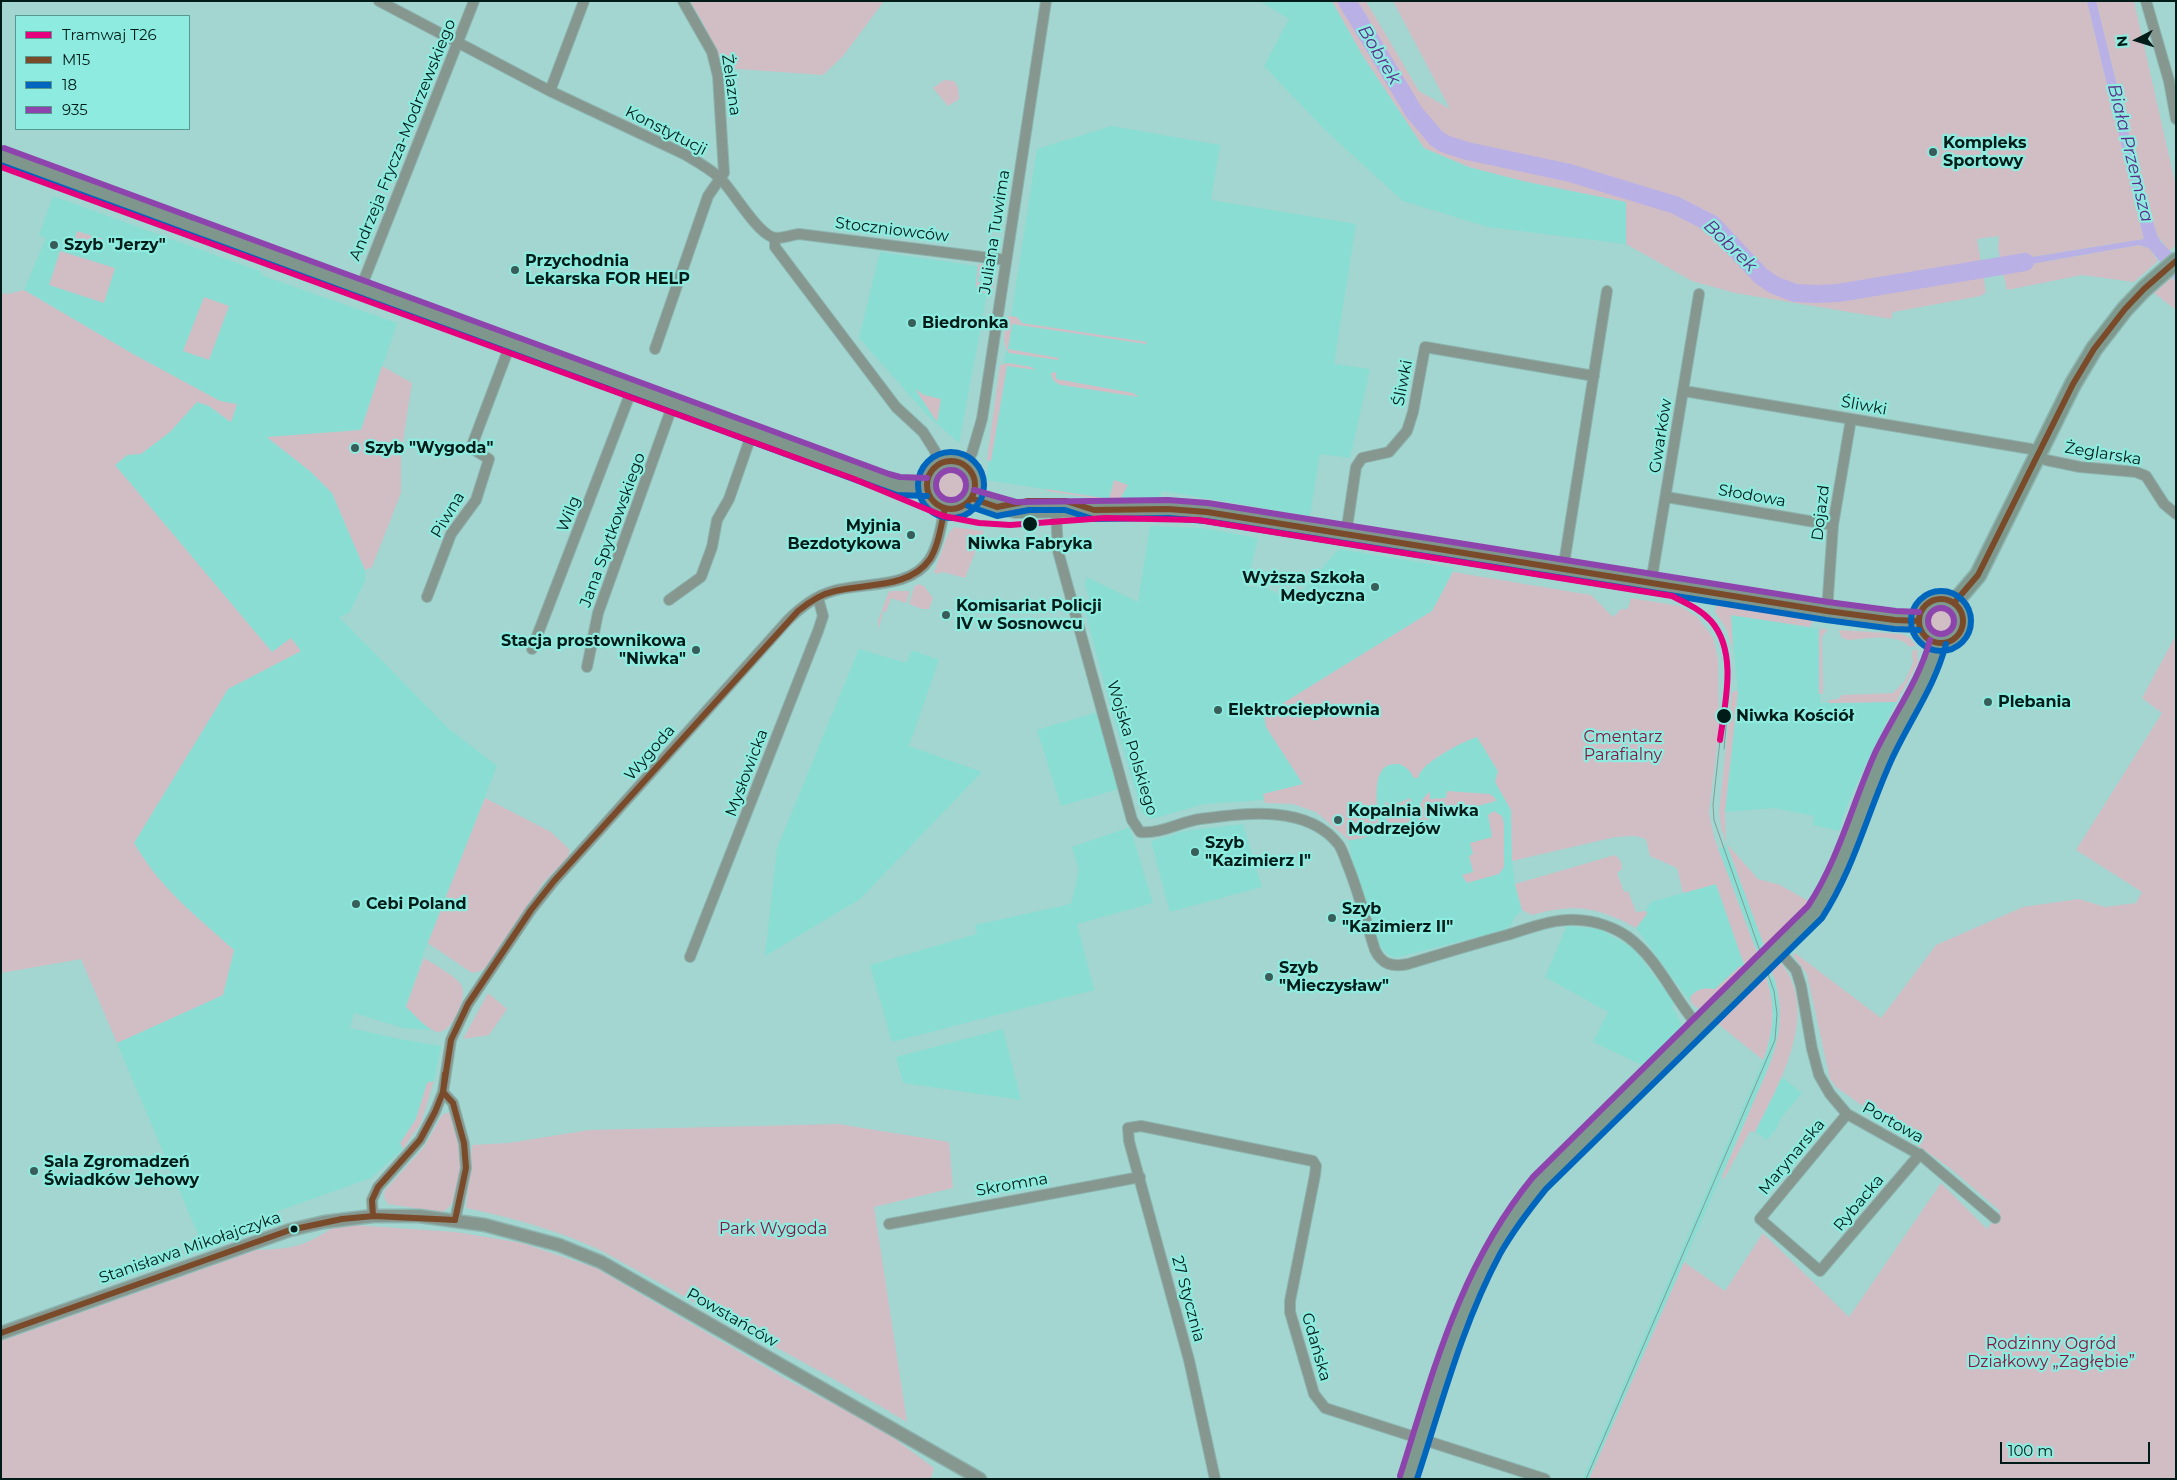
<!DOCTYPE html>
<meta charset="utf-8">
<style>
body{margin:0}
#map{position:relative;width:2177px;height:1480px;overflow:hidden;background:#a3d6d0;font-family:Montserrat,sans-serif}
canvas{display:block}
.frame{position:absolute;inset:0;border:2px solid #001c18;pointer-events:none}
.legend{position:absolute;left:15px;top:15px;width:175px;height:115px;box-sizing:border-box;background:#8decdf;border:1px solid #55998f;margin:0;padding:6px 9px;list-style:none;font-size:15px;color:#001c18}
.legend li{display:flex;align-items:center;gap:10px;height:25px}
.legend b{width:25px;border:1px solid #55998f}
.north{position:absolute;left:2112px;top:15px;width:50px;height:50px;-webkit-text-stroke:4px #8decdf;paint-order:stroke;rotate:265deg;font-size:14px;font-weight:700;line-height:20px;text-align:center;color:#001c18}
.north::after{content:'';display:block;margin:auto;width:18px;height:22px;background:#001c18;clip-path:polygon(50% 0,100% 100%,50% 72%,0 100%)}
.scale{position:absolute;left:2000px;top:1442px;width:150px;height:22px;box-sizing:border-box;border:2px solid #001c18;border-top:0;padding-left:6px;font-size:15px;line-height:18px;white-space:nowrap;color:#001c18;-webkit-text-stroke:4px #8decdf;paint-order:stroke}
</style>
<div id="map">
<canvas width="2177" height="1480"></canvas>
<div class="frame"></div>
<ul class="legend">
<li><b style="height:6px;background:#e5007d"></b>Tramwaj T26</li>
<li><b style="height:6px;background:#7a4b2a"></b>M15</li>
<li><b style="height:6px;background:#0065bd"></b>18</li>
<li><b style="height:6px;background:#8e44ad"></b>935</li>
</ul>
<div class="north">N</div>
<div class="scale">100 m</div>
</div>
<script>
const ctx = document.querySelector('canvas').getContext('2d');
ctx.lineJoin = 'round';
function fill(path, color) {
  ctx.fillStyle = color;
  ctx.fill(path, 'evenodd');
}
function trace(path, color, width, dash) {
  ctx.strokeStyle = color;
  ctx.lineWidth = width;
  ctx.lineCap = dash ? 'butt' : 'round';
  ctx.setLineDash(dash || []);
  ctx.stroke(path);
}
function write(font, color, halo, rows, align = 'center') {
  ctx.font = font + ' Montserrat,sans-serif';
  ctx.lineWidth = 4.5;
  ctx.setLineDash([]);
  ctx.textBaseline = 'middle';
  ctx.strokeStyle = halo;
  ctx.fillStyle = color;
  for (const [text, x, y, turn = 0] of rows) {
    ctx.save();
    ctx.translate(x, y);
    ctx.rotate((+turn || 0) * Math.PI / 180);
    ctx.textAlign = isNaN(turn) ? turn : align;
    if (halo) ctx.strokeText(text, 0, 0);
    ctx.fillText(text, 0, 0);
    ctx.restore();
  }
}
const built = new Path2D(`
 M1260 1H1332L1363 56 1424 148 1469 167 1523 181 1626 202V244L1488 227 1403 201 1325 130 1264 66 1289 19Z
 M1112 126 1220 145 1211 200 1356 224 1334 364 1370 369 1350 458 1320 454 1310 516 1162 491 1160 497 1114 500 986 480 1037 149Z
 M53 196 262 272 261 275 397 323 361 430 267 438 312 472 332 493 365 570V581L349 613 339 617 449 729 497 766 425 949 406 1006 432 1030 403 1028 354 1013 350 1028 400 1039 441 1046 434 1081 421 1123 403 1149 371 1178 200 1239 117 1043 223 995 234 950 173 896 151 871 134 843 228 689 301 651 272 652 115 465 128 455 170 432 197 401 209 406 230 422 237 404 220 401 133 354 24 290 46 238 39 235Z
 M880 252 992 268 959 443 929 417 859 338Z
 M1150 526 1202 528 1258 538 1246 586 1267 588 1292 602 1339 549 1454 568 1433 611 1266 727 1303 784 1264 794V800L1204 804 1152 819 1142 813 1111 709 1085 611 1092 610 1085 584 1087 577 1138 602Z
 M1730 614 1819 629 1820 703 1896 702 1853 792 1843 816 1840 831 1813 825 1814 816 1774 808 1725 812 1738 691Z
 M859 649 906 663 912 650 939 660 909 746 982 772 860 899 765 956 777 848Z
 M1098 712 1119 789 1061 806 1037 730Z
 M1477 737 1498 771 1496 782 1511 810 1512 861 1515 884 1522 910 1514 918 1512 924 1505 930 1395 958 1388 955 1381 948 1351 857 1349 840 1356 806 1381 759 1430 763 1460 743Z
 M1243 824 1262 887 1170 912 1151 841 1184 831Z
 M1130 827 1153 903 1077 924 1094 990 892 1042 870 965 977 934 975 925 1071 904 1079 870 1072 847Z
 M1726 843 1763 943 1756 950 1718 848H1723Z
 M1716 884 1745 968 1704 1007 1699 1008 1691 1003 1636 928 1647 914 1646 911 1651 902Z
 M1567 926 1599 929 1633 948 1675 1003 1672 1006 1681 1023V1029L1648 1062 1642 1065 1593 1042 1608 1012 1545 977Z
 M1774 976 1780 1009 1779 1035 1773 1057 1589 1479H1583L1768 1049 1773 1016 1768 982Z
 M1003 1029 1021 1100 903 1083 896 1057Z
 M1782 1077 1802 1093 1781 1118 1776 1129 1767 1140 1755 1132Z`);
const green = new Path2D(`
 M690 1H884L843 56 823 75 723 68 703 23Z
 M1332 1H1366L1419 91 1450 109 1393 1H2087L2144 239 2001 262 1998 248 1999 236 1977 239 1986 292 1981 296 1893 312 1891 319 1735 293 1692 281 1626 244V202L1523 181 1469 167 1424 148 1363 56Z
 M2096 1H2134L2176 187V245L2169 251 2157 235 2141 183Z
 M944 80 954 81 958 87 959 99 948 106 933 88Z
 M77 231 103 239 99 252 73 244Z
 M2139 245 2149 248 2158 261 2134 282 2082 275 2007 290 2002 269Z
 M60 251 115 268 104 303 49 285Z
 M978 264 987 265 994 270C997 281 995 293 982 293L984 283H987L988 277 979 275 978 282 982 283 980 292 976 286Z
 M2171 278 2176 281V310L2154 293Z
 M24 290 133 354 220 401 237 404 231 422 209 406 197 402 170 432 141 454 127 455 115 465 272 652 291 638 301 651 228 689 134 843C160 888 196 916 234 950L223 995 117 1043 81 959 1 973V293L8 294Z
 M204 297 229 306 209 360 183 351Z
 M1011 316 1017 317 1022 323 1147 342 1146 344 1012 324 1008 349 1059 358 1058 360 1009 353C1001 343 1005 329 1007 317Z
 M1008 363 1031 367 1036 370 1007 366 991 461 987 460 1000 365Z
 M382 366 412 383 401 453V493L372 567 365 570 332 493 311 472 267 437 361 430Z
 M1056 372V379L1133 393 1139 397 1061 385C1054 382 1052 380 1051 373Z
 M915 389 924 395 941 399 937 422Z
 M935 485a16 16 0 1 1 32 0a16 16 0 1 1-32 0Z
 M1114 480 1128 485 1120 499 1107 500 1047 491V489L1109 499Z
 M954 527 984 531 982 543 976 550 965 578 943 572 936 574 934 572 948 534Z
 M1453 572 1591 595 1613 617 1621 609H1628L1631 598 1680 606 1697 617 1713 637 1718 659 1719 729 1709 813 1714 837 1758 955 1704 1007 1697 1008 1691 1003 1690 997C1698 988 1704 988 1715 989L1740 966 1745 967 1716 884 1683 893 1677 868 1650 856 1646 839 1635 836 1615 837 1512 861 1511 810 1495 782 1498 771 1477 737C1462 742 1421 762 1418 778H1414C1410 771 1405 764 1396 764 1369 763 1378 808 1379 824 1376 837 1361 839 1349 840L1316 812 1293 804 1265 803 1263 794 1303 784 1266 727 1264 715 1432 611Z
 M918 584 924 586 933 598 929 609H922L909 604 914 587Z
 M889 591H910L906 603 891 598 886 612 883 611 879 629 878 621Z
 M1717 603 1813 620 1810 627 1731 615 1733 650 1726 628 1715 612Z
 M1927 621a14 14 0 1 1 28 0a14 14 0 1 1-28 0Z
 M1819 629H1828L1822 637 1823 694H1819Z
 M1839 630 1902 634 1910 638 1916 646 1910 647C1897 632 1866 639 1848 640L1841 637Z
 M2176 635V1479H1589L1684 1262 1725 1291 1763 1233 1849 1317 1941 1183 1987 1229 2000 1211 1951 1169 1836 1087 1830 1079 1807 974 1793 955 1795 953 1881 1018 1936 945 2023 907 2079 899 2105 907 2136 903 2142 892 2076 850 2162 713 2142 698Z
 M1917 649 1918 663 1896 702 1829 703V700L1838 699 1842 695 1893 693 1904 682 1911 668 1913 662 1912 651Z
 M1738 691 1725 812 1726 843 1758 879 1780 885 1810 902 1765 948 1726 843 1721 827 1719 812 1732 692Z
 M1447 791 1490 794 1495 798 1496 801 1455 812 1453 805 1428 812 1429 820 1419 821C1418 809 1420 799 1430 792V799L1446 798Z
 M485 798 551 832 570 850 568 858 544 882 489 965 481 971 472 973 428 943Z
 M1410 798 1412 803 1410 821 1402 827H1392L1386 819 1385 801 1391 806 1393 803H1399Z
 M1494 811 1502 816 1504 824V867L1499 874 1467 883 1462 875 1473 872 1469 856 1473 854 1470 843 1492 837 1488 815Z
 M1615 855C1620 859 1622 863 1622 869L1617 873 1624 892 1628 891 1636 912 1646 911 1647 914 1636 928C1598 907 1575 903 1532 915L1522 910 1515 884Z
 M424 958C433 964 456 976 461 985 469 996 452 1032 439 1032 428 1031 414 1014 406 1007Z
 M1781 963C1821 1013 1779 1084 1755 1132L1750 1131 1724 1179 1722 1177C1732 1152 1743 1127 1753 1103 1774 1056 1790 1023 1772 971Z
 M1766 977C1776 1005 1774 1033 1763 1060L1718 1024Z
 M488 993 507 1009 489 1035 463 1039Z
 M434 1081 421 1123 403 1149 400 1143 416 1119 427 1083Z
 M450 1112 453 1114C456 1128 460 1143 461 1157 463 1170 457 1210 441 1212L388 1204 384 1197 385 1190 424 1147 442 1115Z
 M838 1124 949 1142 953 1188 874 1207 907 1422 839 1382 598 1249C554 1229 512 1218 466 1208L472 1145 509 1143 589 1130Z
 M338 1224 456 1232 522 1243 596 1268 786 1379 883 1430 934 1468 931 1479H1V1341L256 1250C294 1249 306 1246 338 1224Z`);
const water = new Path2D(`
 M2087 1H2096L2141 183 2157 235 2161 242 2176 257V281L2149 248 2139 245 2002 269 2001 262 2144 239Z`);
const river = new Path2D(`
 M1347 1 1414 112 1436 138 1445 144 1467 151 1570 173 1675 205 1712 224 1761 276 1774 285 1795 293 1817 294 1838 293 2025 262`);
const minor = new Path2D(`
 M379 1 550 91 684 154C696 161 709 168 720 178 733 191 756 231 772 237 780 240 790 235 799 234L1006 260
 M2146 1 2169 81 2176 119
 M550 91 584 1
 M775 238V247L896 407 923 432 935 451 938 465
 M360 290 474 1
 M655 349 708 196 724 173 718 76 712 52 683 1
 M1684 391 2031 449 2039 452
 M2037 456 2046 460 2080 467 2136 472 2146 476 2164 504 2176 514
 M965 465 972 453 982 419 1046 1
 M1666 497 1833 525
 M1056 511 1058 551 1132 820 1140 832C1161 834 1180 822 1200 819 1245 813 1308 804 1339 845 1343 851 1345 859 1348 866 1359 893 1366 922 1375 950 1382 965 1393 967 1408 964 1441 954 1474 944 1507 935 1530 928 1555 918 1578 920 1595 921 1614 927 1628 937 1659 960 1674 999 1699 1027
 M1346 534 1356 467 1362 458 1389 452 1407 431 1413 412 1425 347 1594 376
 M1563 570 1607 291
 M1651 583 1699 294
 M427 597 451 534 476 500 489 459 471 448 510 345
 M669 600 701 577 712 547 717 520 729 499 752 433
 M1827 611 1833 525 1851 419
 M532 649 632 389
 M587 667 598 613 673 404
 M1778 950 1796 970 1801 986 1812 1049 1819 1075 1830 1094 1847 1114 1922 1156 1995 1218
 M690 957 818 631 823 616 818 598
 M443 1092 453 1103 464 1143 466 1168 455 1220
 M1847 1114 1760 1219 1820 1271 1920 1154
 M373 1216 372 1200 378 1187 420 1140 435 1112 443 1092 451 1040 456 1029 468 1004 531 910 554 881 788 620C801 607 815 596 833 591 863 582 910 589 929 560 939 545 941 524 945 508
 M889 1224 1140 1177
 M1215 1479 1189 1360 1129 1141 1128 1128 1141 1126 1313 1161 1316 1166 1315 1175 1290 1301V1312L1314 1394 1325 1408 1545 1479`);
const tertiary = new Path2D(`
 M1 1333 290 1230 324 1222 373 1216H419L485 1225 559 1245 601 1262 980 1479`);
const secondary = new Path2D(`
 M1 156 886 482 898 486 927 487
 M927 485a24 24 0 1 1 48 0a24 24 0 1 1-48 0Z
 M971 498 997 507 1015 511 1168 509 1207 512 1827 611 1895 620 1919 621`);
const primary = new Path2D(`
 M1919 621a22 22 0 1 1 44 0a22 22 0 1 1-44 0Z
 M1954 603 1978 575 2073 384 2094 349 2125 309 2144 289 2176 261
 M1408 1479C1442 1378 1467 1264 1539 1183L1815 912C1851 862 1858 813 1882 759 1897 723 1931 679 1938 642`);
const tram = new Path2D(`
 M1724 749 1727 716
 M1586 1479 1775 1040 1777 1014 1774 991 1714 820 1713 805 1720 740`);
const bus1 = new Path2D(`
 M927 485a24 24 0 1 1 48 0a24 24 0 1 1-48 0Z
 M971 498 997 507 1028 501H1066L1094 510 1168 509 1207 512 1827 611 1895 620 1919 621
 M1919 621a22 22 0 1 1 44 0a22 22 0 1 1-44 0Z
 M1954 603 1978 575 2073 384 2094 349 2125 309 2144 289 2176 261
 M445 1074 443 1092 453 1103 464 1143 466 1168 455 1220
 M373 1216 372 1200 378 1187 420 1140 435 1112 443 1092 451 1040 468 1004 531 910 554 881 798 611C809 602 821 594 835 591 866 583 909 589 930 559 939 544 941 525 945 508
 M1 1333 290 1230 342 1219 374 1216 455 1220`);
const bus2 = new Path2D(`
 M1 165 883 490 897 495 927 496
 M918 485a33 33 0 1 1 66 0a33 33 0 1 1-66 0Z
 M968 506 997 516 1029 510H1065L1093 519 1168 518 1206 521 1826 620 1894 629 1919 630
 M1911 621a30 30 0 1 1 60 0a30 30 0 1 1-60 0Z
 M1417 1479C1442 1403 1462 1325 1500 1254 1513 1231 1529 1210 1546 1189L1822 918C1854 869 1867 814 1891 761 1909 721 1935 687 1946 644`);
const bus3 = new Path2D(`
 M4 148 889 474 900 477 927 478
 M936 485a15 15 0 1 1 30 0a15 15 0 1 1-30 0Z
 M974 490 1016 502 1168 500 1208 503 1828 602 1896 611 1919 612
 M1928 621a13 13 0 1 1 26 0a13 13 0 1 1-26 0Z
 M1400 1476C1434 1369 1460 1266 1533 1177L1808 906C1839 859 1852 804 1875 753 1893 715 1919 681 1930 640`);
const tram1 = new Path2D(`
 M1 167 854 479 943 516 979 523 1010 525 1105 518 1198 520 1672 596C1686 603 1700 609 1711 621 1738 652 1725 703 1720 740`);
const markers = [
 [1933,152,5,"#395d58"],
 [54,245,5,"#395d58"],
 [515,270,5,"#395d58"],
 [912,323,5,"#395d58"],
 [355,448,5,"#395d58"],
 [1030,524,8,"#001c18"],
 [911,535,5,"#395d58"],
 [1375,587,5,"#395d58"],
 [946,615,5,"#395d58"],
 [696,650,5,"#395d58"],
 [1988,702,5,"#395d58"],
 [1218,710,5,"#395d58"],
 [1724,716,8,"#001c18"],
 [1338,820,5,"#395d58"],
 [1195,852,5,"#395d58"],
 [356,904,5,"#395d58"],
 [1332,918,5,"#395d58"],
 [1269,977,5,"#395d58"],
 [34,1171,5,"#395d58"],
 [294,1229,4.5,"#001c18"]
];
const streetNames = [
 ["Żelazna",731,85,82],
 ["Konstytucji",666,131,27],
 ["Andrzeja Frycza-Modrzewskiego",403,140,-68],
 ["Stoczniowców",892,230,7],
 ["Juliana Tuwima",995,232,-81],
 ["Śliwki",1403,383,-79],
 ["Śliwki",1864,406,10],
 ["Gwarków",1661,436,-81],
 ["Żeglarska",2103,454,9],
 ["Słodowa",1752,496,10],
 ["Dojazd",1821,513,-83],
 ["Wilg",569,514,-68],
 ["Piwna",448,515,-59],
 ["Jana Spytkowskiego",613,530,-70],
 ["Wojska Polskiego",1132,748,73],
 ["Wygoda",650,753,-49],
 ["Mysłowicka",747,773,-69],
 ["Portowa",1893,1123,29],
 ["Marynarska",1792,1157,-50],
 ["Skromna",1012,1185,-10],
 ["Rybacka",1859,1203,-50],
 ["Stanisława Mikołajczyka",190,1248,-19],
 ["27 Stycznia",1188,1299,75],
 ["Powstańców",732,1318,30],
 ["Gdańska",1316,1347,74]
];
const poiNames = [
 ["Kompleks",1943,143],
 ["Sportowy",1943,161],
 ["Szyb \"Jerzy\"",64,245],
 ["Przychodnia",525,261],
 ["Lekarska FOR HELP",525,279],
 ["Biedronka",922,323],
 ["Szyb \"Wygoda\"",365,448],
 ["Myjnia",901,526,"right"],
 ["Bezdotykowa",901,544,"right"],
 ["Wyższa Szkoła",1365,578,"right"],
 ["Medyczna",1365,596,"right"],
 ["Komisariat Policji",956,606],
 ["IV w Sosnowcu",956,624],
 ["Stacja prostownikowa",686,641,"right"],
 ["\"Niwka\"",686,659,"right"],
 ["Plebania",1998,702],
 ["Elektrociepłownia",1228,710],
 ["Kopalnia Niwka",1348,811],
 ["Modrzejów",1348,829],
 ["Szyb",1205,843],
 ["\"Kazimierz I\"",1205,861],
 ["Cebi Poland",366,904],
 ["Szyb",1342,909],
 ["\"Kazimierz II\"",1342,927],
 ["Szyb",1279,968],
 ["\"Mieczysław\"",1279,986],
 ["Sala Zgromadzeń",44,1162],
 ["Świadków Jehowy",44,1180]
];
const stopNames = [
 ["Niwka Fabryka",1030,544],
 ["Niwka Kościół",1736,716,"left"]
];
const parkNames = [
 ["Cmentarz",1623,737],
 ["Parafialny",1623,755],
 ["Park Wygoda",773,1229],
 ["Rodzinny Ogród",2051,1344],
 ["Działkowy „Zagłębie”",2051,1362]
];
const waterNames = [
 ["Bobrek",1379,55,59],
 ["Biała Przemsza",2130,153,76],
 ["Bobrek",1730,246,44]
];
fill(built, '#8addd3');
fill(green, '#d1bec5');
fill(water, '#b9b0e6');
trace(river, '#b9b0e6', 18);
trace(minor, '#8db4af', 12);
trace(tertiary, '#8db4af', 15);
trace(secondary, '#8db4af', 16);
trace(primary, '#8db4af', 19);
trace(minor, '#86978f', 10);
trace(tertiary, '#86978f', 12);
trace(secondary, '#7f968c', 14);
trace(primary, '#7e9a8f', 16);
trace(tram, '#829c95', 1);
trace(bus1, '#7a4b2a', 6);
trace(bus2, '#0065bd', 6);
trace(bus3, '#8e44ad', 6);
trace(tram1, '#e5007d', 6);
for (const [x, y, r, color] of markers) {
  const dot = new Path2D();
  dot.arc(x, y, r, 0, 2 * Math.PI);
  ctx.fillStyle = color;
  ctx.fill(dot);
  trace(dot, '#8decdf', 2);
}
write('16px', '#001c18', '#8decdf', streetNames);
write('bold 16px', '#001c18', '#8decdf', poiNames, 'left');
write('bold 16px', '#001c18', '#8decdf', stopNames);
write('16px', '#871741', '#8decdf', parkNames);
write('italic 18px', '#5d2d89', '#8decdf', waterNames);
</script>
